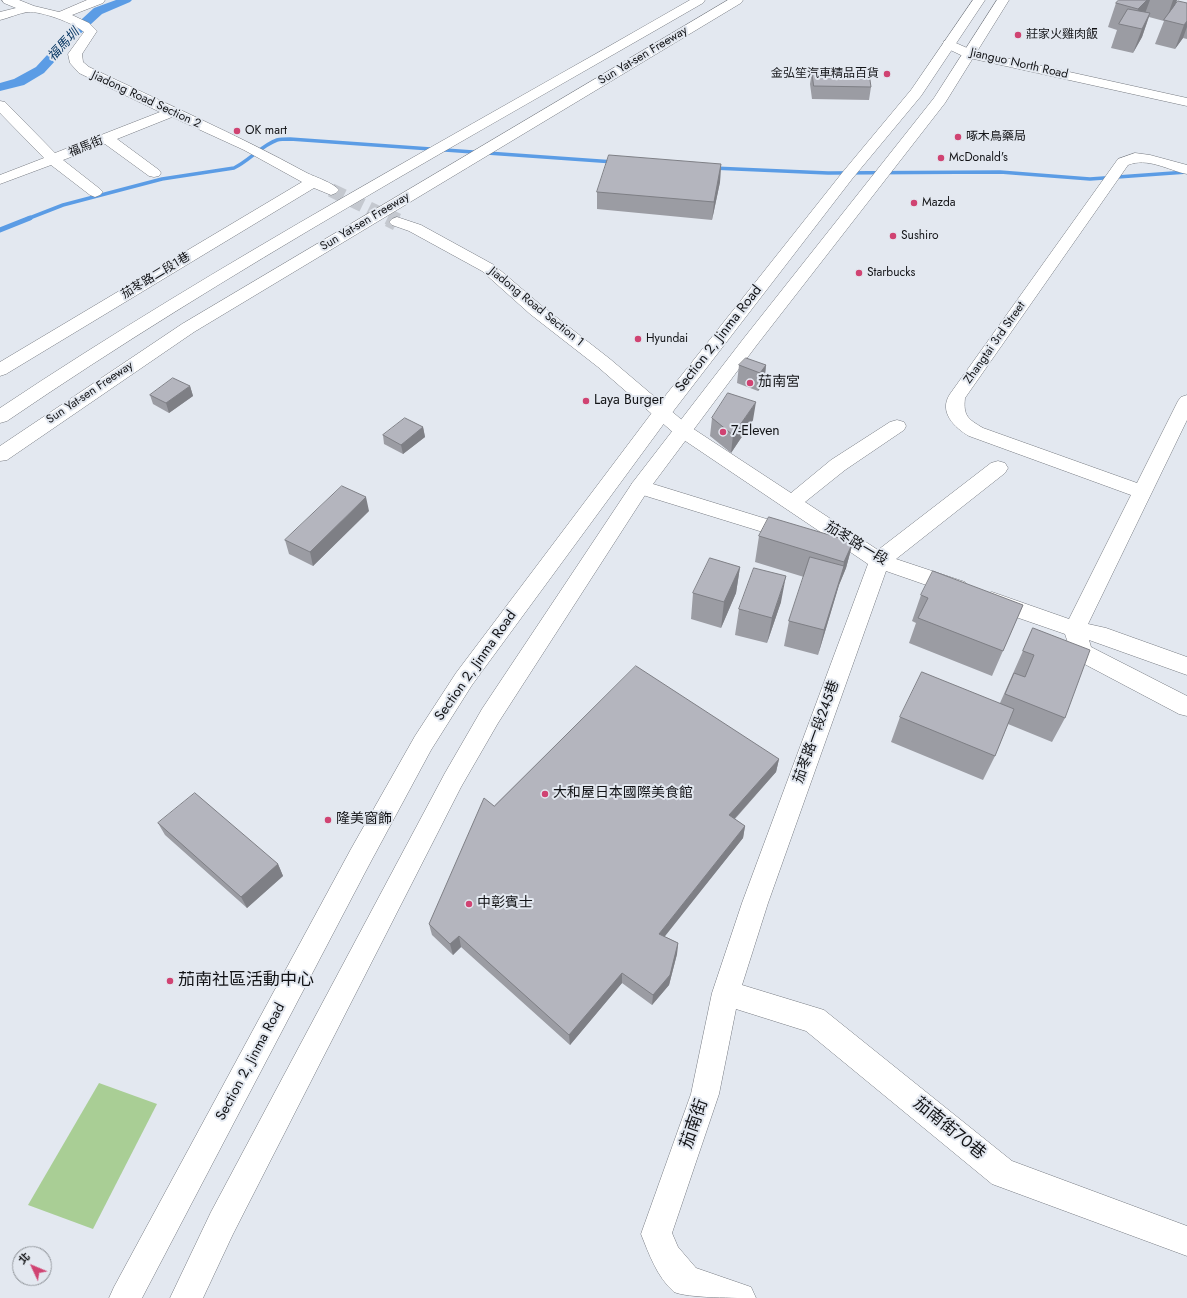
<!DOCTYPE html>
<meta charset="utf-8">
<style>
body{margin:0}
#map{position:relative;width:1187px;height:1298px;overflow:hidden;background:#e3e8f0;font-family:Jost,"Noto Sans TC",sans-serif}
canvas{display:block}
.north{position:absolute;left:12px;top:1246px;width:40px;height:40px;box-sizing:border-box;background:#e3e8f0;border:1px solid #8f9399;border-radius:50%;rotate:314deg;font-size:11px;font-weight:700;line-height:16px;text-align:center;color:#121316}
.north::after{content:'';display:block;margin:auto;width:14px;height:18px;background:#d04372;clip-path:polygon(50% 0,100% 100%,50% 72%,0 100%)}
</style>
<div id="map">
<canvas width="1187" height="1298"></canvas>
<div class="north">北</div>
</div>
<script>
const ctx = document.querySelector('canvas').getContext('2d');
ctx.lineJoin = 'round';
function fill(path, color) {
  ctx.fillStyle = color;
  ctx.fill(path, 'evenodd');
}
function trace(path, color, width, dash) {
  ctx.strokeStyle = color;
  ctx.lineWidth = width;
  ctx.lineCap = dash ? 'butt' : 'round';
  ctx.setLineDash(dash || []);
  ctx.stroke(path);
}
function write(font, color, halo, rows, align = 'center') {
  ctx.font = font + ' Jost,"Noto Sans TC",sans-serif';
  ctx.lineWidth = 4;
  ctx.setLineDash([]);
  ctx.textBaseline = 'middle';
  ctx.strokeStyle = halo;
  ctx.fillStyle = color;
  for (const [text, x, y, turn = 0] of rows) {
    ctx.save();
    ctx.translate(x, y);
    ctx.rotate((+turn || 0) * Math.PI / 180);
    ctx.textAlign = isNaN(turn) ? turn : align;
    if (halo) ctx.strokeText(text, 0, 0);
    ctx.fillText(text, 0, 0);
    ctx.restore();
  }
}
const green = new Path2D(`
 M99 1083 157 1104 93 1229 28 1205Z`);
const streamFar1 = new Path2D(`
 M713 168 828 173 1000 172 1090 179 1187 172
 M27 219 63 205 162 179 234 168C249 161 262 145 277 140 281 139 286 139 290 139L614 162`);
const stream = new Path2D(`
 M0 230 30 218`);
const canal = new Path2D(`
 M116 0H132L130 2 102 14 79 35 44 73 24 85 0 91V83L14 79 36 67 71 29 94 8Z`);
const minorTunnelFar1 = new Path2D(`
 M331 190 391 219`);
const minorTunnel = new Path2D(`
 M389 218 397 222`);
const minor = new Path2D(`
 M2 0H19L34 6 59 12 87 0H105L103 3 72 15 89 23 97 31 82 54 83 62 89 67C162 102 236 134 307 173 315 177 334 183 339 190L336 193 331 195 314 188 6 374 0 376V362L302 182 244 150 172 117 117 139 159 170 161 173 159 176 154 177 149 176 105 144 63 160 100 189 103 192 100 195 95 197 90 195 51 165 0 184V175L44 158 0 113V101L5 102 55 153 160 112 79 73 70 63 68 54 84 32C74 23 41 11 28 12 19 13 9 18 0 20V12L16 8 4 3Z
 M949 40 974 51 1187 98V106L965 57 944 47 943 44 944 41Z
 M1135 153 1150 155 1187 165V174C1168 170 1147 157 1128 165L965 398C963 416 968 419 983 428L1137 483 1178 401 1181 397 1187 395V420L1088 624 1106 628 1187 657V675L1089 640 1091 647 1187 696V716L1179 714 1073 658 1065 634 984 606 981 600 984 594 992 592 1069 619 1131 495 969 436C955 428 938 412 950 394L1118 159Z
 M397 217 421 225 494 265 542 306 610 359 689 426 791 493 831 460 890 422 897 420 904 422 906 426 904 430 845 470 805 502 878 550 991 463 998 461 1005 463 1008 468 1005 473 896 559 965 582 969 588 965 594 958 596 886 571 768 903 742 985 824 1010 1012 1161 1187 1226V1256L992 1184 806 1031 736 1009 719 1094 672 1233 678 1247 696 1268 751 1287 756 1298C738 1298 687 1298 674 1292 657 1277 649 1254 641 1234L691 1094 712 993 742 903 868 564 675 434 598 367 530 314 482 271 409 231 392 225 389 222 392 219Z
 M640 480 799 529 802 534 799 539 792 541 633 492 630 487 633 482Z`);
const major = new Path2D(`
 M973 0H985L921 96 852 179 668 418 472 685 431 750 369 865 142 1298H109L114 1287 351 849 415 736 456 673 654 410 842 173 911 90Z
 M997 0H1009L945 103 756 346 647 492 498 723 461 787 233 1234 203 1298H170L211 1212 445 773 482 709 633 482 744 338 934 98Z`);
const highway = new Path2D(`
 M690 0H705L703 3C469 138 230 269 7 421L0 423V408C222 260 459 133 690 0Z
 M728 0H743L741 3 194 332 7 460 0 461V446L182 324Z`);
const wall = new Path2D(`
 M1119 0H1177L1175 5 1187 3V39L1183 38 1175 49 1155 44 1164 21 1149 17 1142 37 1133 53 1111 48 1117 30 1108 27 1116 3Z
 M812 71 871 87 869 100 812 99 810 84Z
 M721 164 720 182 712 220 597 209V192Z
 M739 365H766L764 384 758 391 737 383Z
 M190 386 193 396 169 413 153 404 150 395Z
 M712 418 753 420 731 453 710 436Z
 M423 427 425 437 403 454 384 444 383 435Z
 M369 511 313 566 289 554 285 540Z
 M759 536 853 542 846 568 839 585 818 655 784 646 789 621 804 577 755 562Z
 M740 567 736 593 721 628 691 619 693 593Z
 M921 595 1023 605 992 676 909 643 916 623 912 621Z
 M781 602 767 643 735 635 739 609Z
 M1033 628 1065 718 1052 742 1008 724 995 756 983 780 891 742 900 717 1000 703Z
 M779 759 776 772 735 819 745 826 743 838 664 936 678 943 677 954 669 985 652 1005 622 983 570 1045 461 947 453 955 432 935 429 924 494 806Z
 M158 823 278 864 283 876 247 908 165 835Z`);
const shadedWall = new Path2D(`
 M1147 0H1150L1143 19 1132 27 1138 9Z
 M1173 0H1177L1171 16 1166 21Z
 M1150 13 1142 37 1133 53 1142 29Z
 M1187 21V27L1183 38 1175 49 1184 25Z
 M721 164 720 182 712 220 714 202Z
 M766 365 764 384 758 391 760 373Z
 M190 386 193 396 169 413 166 403Z
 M756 402 753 420 731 453 733 435Z
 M423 427 425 437 403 454 401 445Z
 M366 497 369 511 313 566 310 552Z
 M853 542 846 568 839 585 818 655 824 630 842 573 844 562Z
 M740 567 736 593 721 628 724 602Z
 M786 576 781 602 767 643 772 618Z
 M779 759 776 772 727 827 729 815Z
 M745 826 743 838 658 945 659 934Z
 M278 864 283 876 247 908 241 897Z
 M459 936 461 947 453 955 450 944Z
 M678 943 677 954 669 985 652 1005 653 995Z
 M622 973V983L570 1045 569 1035Z`);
const building = new Path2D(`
 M1119 0H1147L1138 9 1116 3Z
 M1178 1 1187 3V21L1184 25 1164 20Z
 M1128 9 1150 13 1142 29 1119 24Z
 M812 71 869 73 871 87 814 86Z
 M609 155 721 164 714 202 597 192Z
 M746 358 766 365 760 373 739 365Z
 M173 378 190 386 166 403 150 395Z
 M728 393 756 402 733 435 712 418Z
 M405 418 423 427 401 445 383 435Z
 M342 486 366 497 310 552 285 540Z
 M769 517 853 542 844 562 759 536Z
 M810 557 844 566 824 630 789 621Z
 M710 558 740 567 724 602 693 593Z
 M754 568 786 576 772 618 739 609Z
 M933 571 1023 605 1003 651 918 618 928 598 921 595Z
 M1033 628 1090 650 1065 718 1005 694 1014 673 1025 677 1034 655 1023 651Z
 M636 666 779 759 729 815 745 826 659 934 678 943 670 975 653 995 622 973 569 1035 459 936 450 944 429 924 484 798 494 806Z
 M922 672 1014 709 995 756 900 717Z
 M195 793 278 864 241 897 158 823Z`);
const markers = [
 [1018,35,4,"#d04372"],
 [887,74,4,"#d04372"],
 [237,131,4,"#d04372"],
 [958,137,4,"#d04372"],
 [941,158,4,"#d04372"],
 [914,203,4,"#d04372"],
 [893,236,4,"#d04372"],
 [859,273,4,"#d04372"],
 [638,339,4,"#d04372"],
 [750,383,4,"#d04372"],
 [586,401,4,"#d04372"],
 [723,432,4,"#d04372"],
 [545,794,4,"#d04372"],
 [328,820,4,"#d04372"],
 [469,904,4,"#d04372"],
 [170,981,4,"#d04372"]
];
const farPoinames = [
 ["莊家火雞肉飯",1026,35],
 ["金弘笙汽車精品百貨",879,74,"right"],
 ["OK mart",245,131],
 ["啄木鳥藥局",966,137],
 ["McDonald's",949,158],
 ["Mazda",922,203],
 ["Sushiro",901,236],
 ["Starbucks",867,273],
 ["Hyundai",646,339]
];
const farStreetnames = [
 ["Sun Yat-sen Freeway",643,56,-31],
 ["Jianguo North Road",1019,64,13],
 ["Jiadong Road Section 2",146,100,25],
 ["福馬街",86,147,-22],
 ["Sun Yat-sen Freeway",365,222,-31],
 ["茄苳路二段1巷",156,276,-31],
 ["Jiadong Road Section 1",536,307,39],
 ["Zhangtai 3rd Street",995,343,-55],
 ["Sun Yat-sen Freeway",90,393,-34]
];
const farWaternames = [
 ["福馬圳",64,45,-47]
];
const streetNames = [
 ["Section 2, Jinma Road",719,339,-52],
 ["茄苳路一段",856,544,31],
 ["Section 2, Jinma Road",476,666,-55],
 ["茄苳路一段245巷",817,732,-70],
 ["Section 2, Jinma Road",251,1062,-62]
];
const poiNames = [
 ["茄南宮",758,383],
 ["Laya Burger",594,401],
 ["7-Eleven",731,432],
 ["大和屋日本國際美食館",553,794],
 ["隆美窗飾",336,820],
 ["中彰賓士",477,904]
];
const nearPoinames = [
 ["茄南社區活動中心",178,981]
];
const nearStreetnames = [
 ["茄南街",695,1124,-71],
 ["茄南街70巷",949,1129,39]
];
fill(green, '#a9ce95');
trace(streamFar1, '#5b9ce5', 3.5);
trace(stream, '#5b9ce5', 5);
fill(canal, '#5b9ce5');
trace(minorTunnelFar1, '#c4c8cf', 14, [14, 7]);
trace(minorTunnel, '#c4c8cf', 18, [18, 8]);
trace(minor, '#777b82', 1);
trace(major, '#777b82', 1);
trace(highway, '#777b82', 1);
fill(minor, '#fff');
fill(major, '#fff');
fill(highway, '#fff');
fill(wall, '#9b9ca3');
fill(shadedWall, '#7e7f85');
fill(building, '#b4b5be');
trace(building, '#7e7f85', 1);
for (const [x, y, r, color] of markers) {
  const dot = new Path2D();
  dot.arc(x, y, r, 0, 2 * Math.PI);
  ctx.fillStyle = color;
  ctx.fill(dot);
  trace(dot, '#e3e8f0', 1.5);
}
write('12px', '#121316', '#e3e8f0', farPoinames, 'left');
write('12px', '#121316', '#e3e8f0', farStreetnames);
write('italic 13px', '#02325f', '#e3e8f0', farWaternames);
write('14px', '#121316', '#e3e8f0', streetNames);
write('14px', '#121316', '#e3e8f0', poiNames, 'left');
write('17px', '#121316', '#e3e8f0', nearPoinames, 'left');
write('17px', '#121316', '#e3e8f0', nearStreetnames);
</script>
